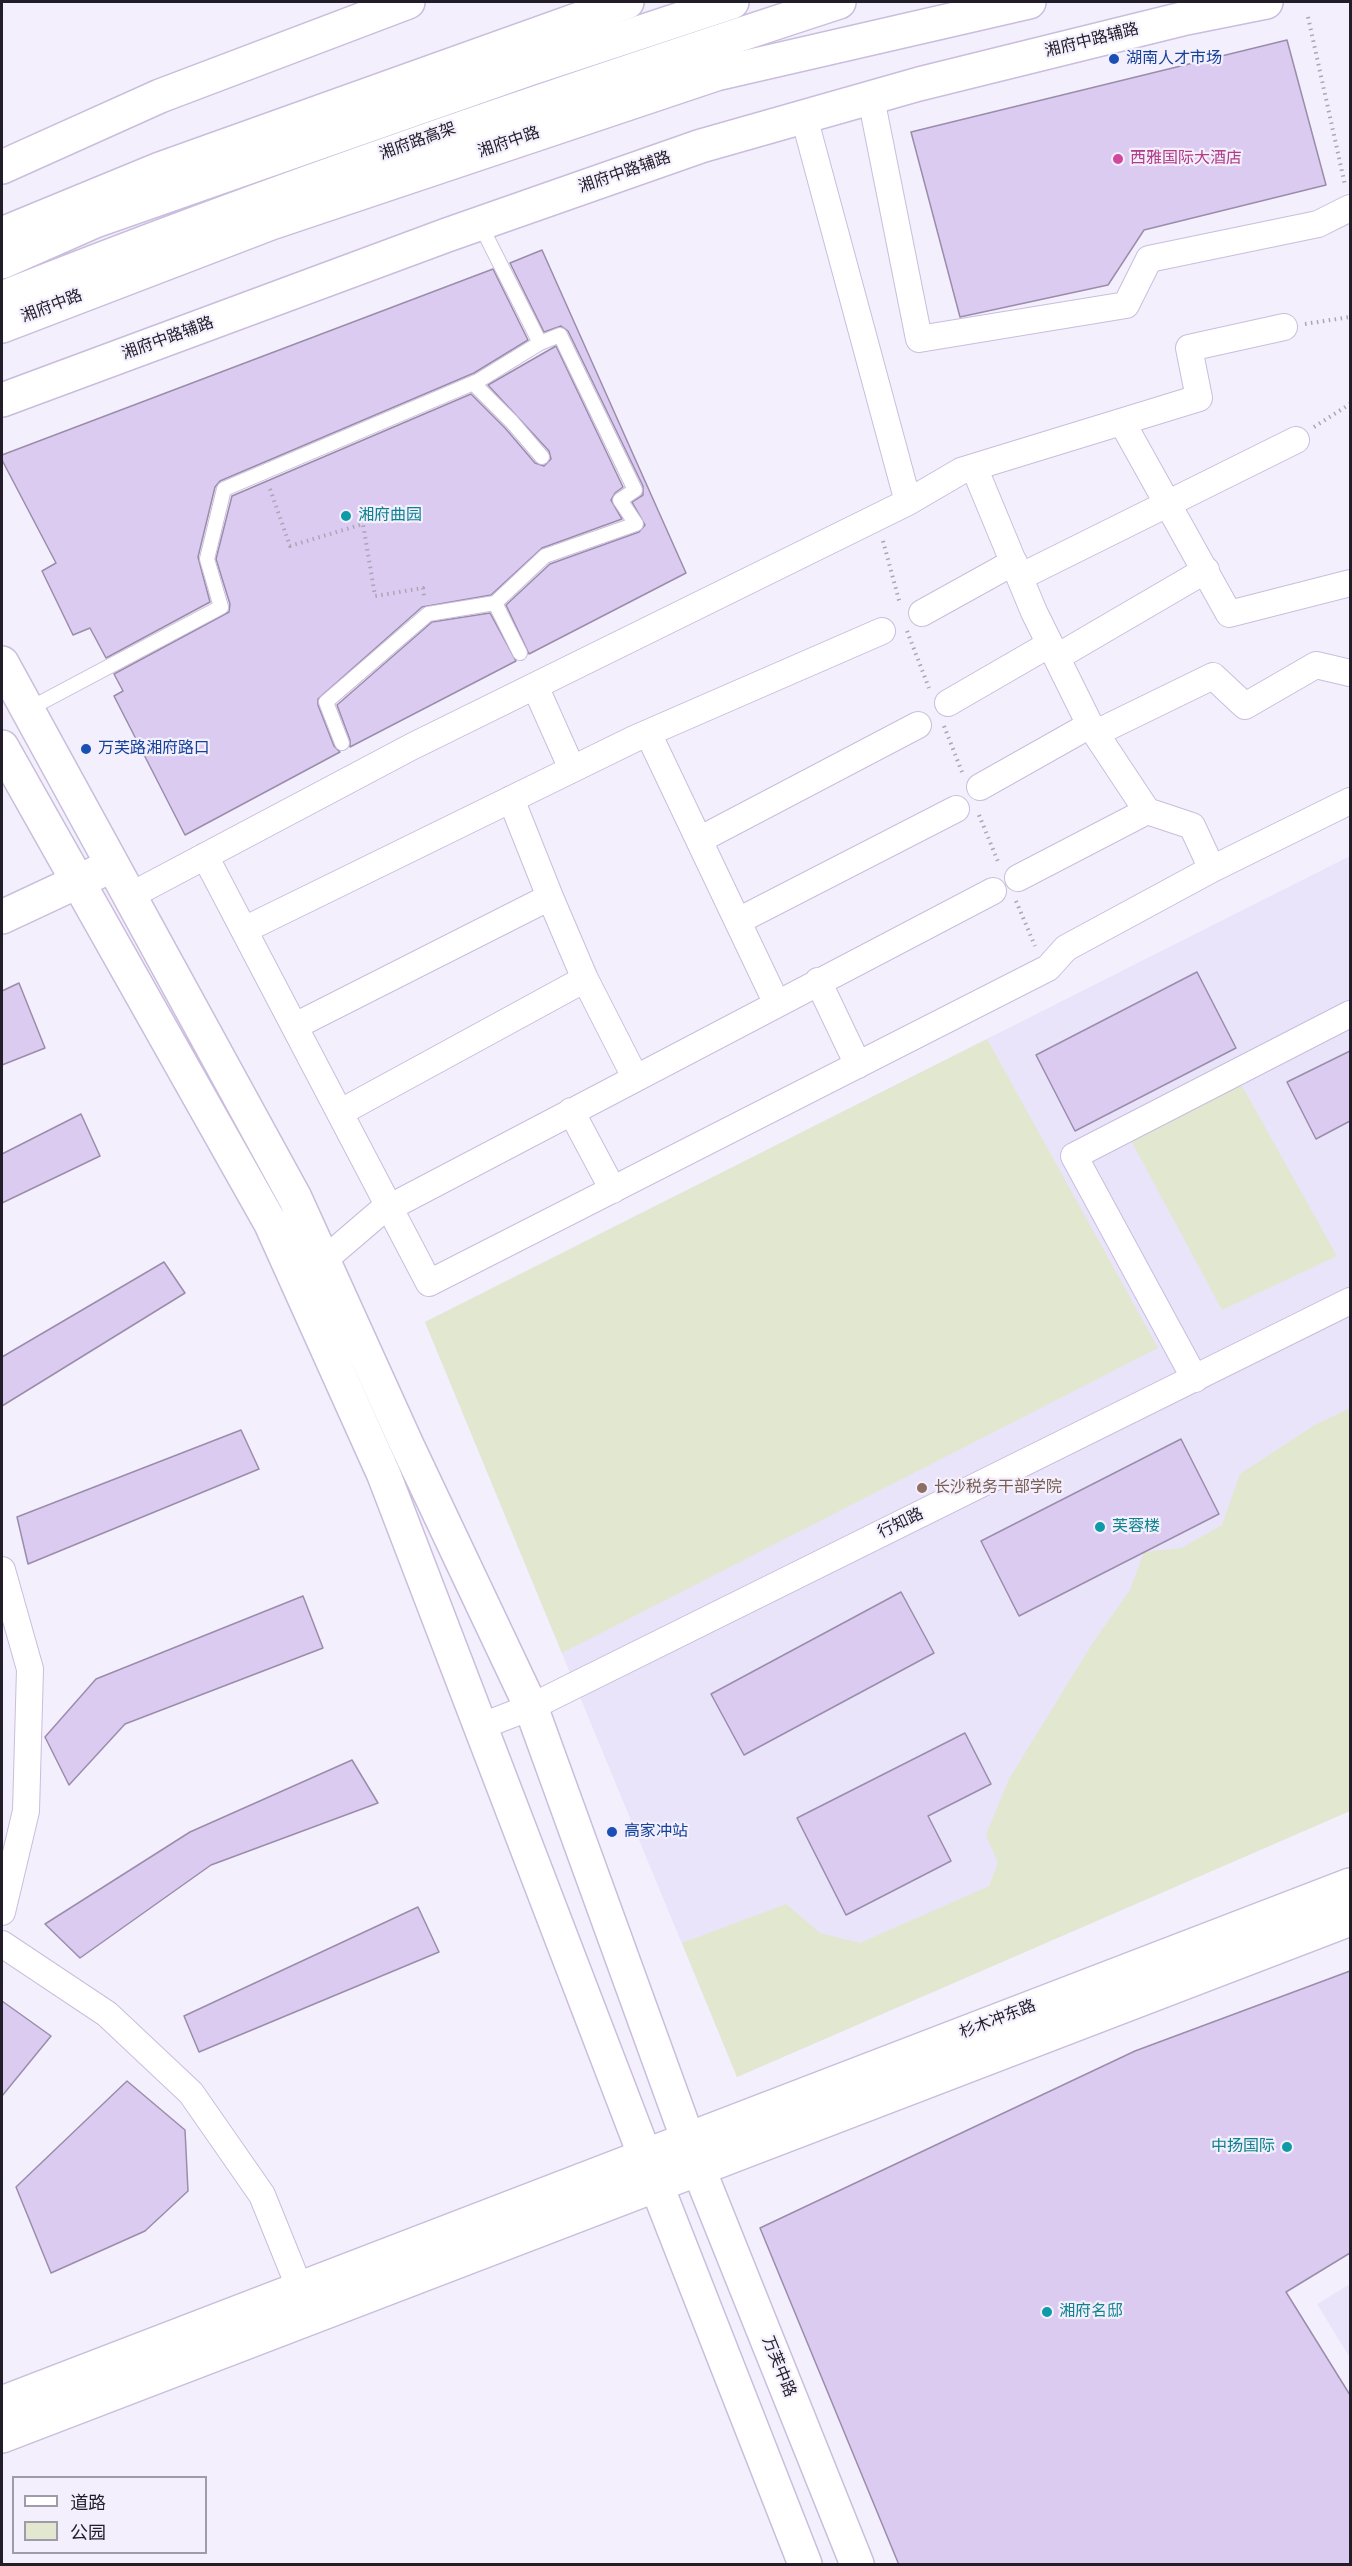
<!DOCTYPE html>
<meta charset="utf-8">
<style>
body{margin:0}
#map{position:relative;width:1352px;height:2566px;overflow:hidden;background:#f4effc;font-family:"Nunito Sans","Noto Sans SC",sans-serif}
canvas{display:block}
.frame{position:absolute;inset:0;border:3px solid #221d29;pointer-events:none}
.legend{position:absolute;left:12px;top:2476px;width:195px;height:78px;box-sizing:border-box;background:#f4effc;border:2px solid #a09ba8;margin:0;padding:8px 10px;list-style:none;font-size:18px;color:#221d29}
.legend li{display:flex;align-items:center;gap:12px;height:30px}
.legend b{width:30px;border:2px solid #a09ba8}
</style>
<div id="map">
<canvas width="1352" height="2566"></canvas>
<div class="frame"></div>
<ul class="legend">
<li><b style="height:8px;background:#fff"></b>道路</li>
<li><b style="height:16px;background:#e1e8cf"></b>公园</li>
</ul>
</div>
<script>
const ctx = document.querySelector('canvas').getContext('2d');
ctx.lineJoin = 'round';
function fill(path, color) {
  ctx.fillStyle = color;
  ctx.fill(path, 'evenodd');
}
function trace(path, color, width, dash) {
  ctx.strokeStyle = color;
  ctx.lineWidth = width;
  ctx.lineCap = dash ? 'butt' : 'round';
  ctx.setLineDash(dash || []);
  ctx.stroke(path);
}
function write(font, color, halo, rows, align = 'center') {
  ctx.font = font + ' "Nunito Sans","Noto Sans SC",sans-serif';
  ctx.lineWidth = 4.5;
  ctx.setLineDash([]);
  ctx.textBaseline = 'middle';
  ctx.strokeStyle = halo;
  ctx.fillStyle = color;
  for (const [text, x, y, turn = 0] of rows) {
    ctx.save();
    ctx.translate(x, y);
    ctx.rotate((+turn || 0) * Math.PI / 180);
    ctx.textAlign = isNaN(turn) ? turn : align;
    if (halo) ctx.strokeText(text, 0, 0);
    ctx.fillText(text, 0, 0);
    ctx.restore();
  }
}
const education = new Path2D(`
 M1350 856V1811L737 2077 425 1322Z
 M1350 2284V2358L1317 2304Z`);
const green = new Path2D(`
 M987 1039 1158 1348 562 1653 425 1322Z
 M1228 1061 1337 1256 1222 1310 1119 1118Z
 M1350 1408V1811L737 2077 682 1943 786 1904 820 1933 860 1943 989 1886 998 1863 986 1835 1009 1779 1094 1641 1130 1590 1144 1552 1182 1548 1222 1525 1240 1474 1313 1426Z`);
const building = new Path2D(`
 M1287 40 1326 185 1144 230 1108 285 960 317 911 132Z
 M542 250 686 573 529 654 506 605 550 564 639 532 645 525 632 502 643 495V486L568 331 561 326 544 332 510 263Z
 M493 269 528 340 474 373 220 481 215 487 198 557 210 602 106 658 90 628 73 635 42 571 56 563 2 460V455Z
 M556 346 623 487 615 493 611 500 622 519 542 548 491 595 422 607 318 699V705L334 746 340 752 185 835 114 696 123 691 114 674 229 612 230 604 216 559 232 496 471 394 505 428 535 463 544 466 551 459 549 451 488 385Z
 M490 613 516 661 350 747V740L337 705 432 622Z
 M1197 972 1236 1048 1075 1131 1036 1055Z
 M19 983 45 1048 2 1065V991Z
 M1350 1051V1121L1316 1139 1287 1082Z
 M81 1114 100 1156 2 1203V1154Z
 M164 1262 185 1293 2 1406V1357Z
 M241 1430 259 1469 28 1564 17 1517Z
 M1181 1439 1219 1514 1019 1616 981 1541Z
 M901 1592 934 1653 744 1755 711 1694Z
 M303 1596 323 1648 125 1724 69 1785 45 1737 96 1679Z
 M965 1733 991 1784 928 1816 951 1861 846 1915 797 1818Z
 M352 1760 378 1803 211 1865 80 1958 45 1924 190 1832Z
 M418 1907 439 1952 199 2052 184 2016Z
 M1350 1971V2253L1286 2292 1350 2395V2565H899L760 2228 1135 2051Z
 M2 2001 51 2036 2 2096Z
 M127 2081 185 2130 188 2191 145 2231 51 2273 16 2187Z`);
const path = new Path2D(`
 M1308 17 1345 185
 M1305 324 1350 317
 M1314 427 1350 404
 M270 489 290 546 363 524 375 596 423 588 424 596
 M883 541 900 604
 M907 631 929 688
 M944 726 962 772
 M979 815 999 864
 M1016 901 1035 946`);
const service = new Path2D(`
 M473 383 512 422 542 457
 M495 603 520 653
 M27 710 221 607 207 559 224 489 478 381 540 343 480 224
 M342 743 326 702 428 614 495 603 545 556 636 524 620 500 635 490 560 335 540 343`);
const minor = new Path2D(`
 M871 98 919 339 1126 305 1149 259 1318 224 1350 208
 M804 117 908 502 961 471 1199 398 1189 348 1284 327
 M1122 422 1229 614 1350 583
 M974 467 1034 612 1090 725 1147 811 1192 826 1212 869
 M1020 577 1296 440
 M922 613 1014 562
 M1057 657 1206 570
 M535 686 572 769
 M948 703 1050 644
 M648 733 776 1002
 M1096 733 1213 676 1245 706 1316 665 1350 673
 M980 787 1090 725
 M699 840 918 725
 M205 856 429 1283 1048 968 1066 948 1212 869 1350 801
 M1018 878 1147 811
 M128 897 411 747 908 502
 M550 897 585 979 635 1077
 M738 921 956 809
 M244 930 634 739 882 631
 M818 981 858 1065
 M295 1026 550 897 511 799
 M571 1111 613 1190
 M341 1112 585 979
 M323 1261 379 1213 993 891
 M1195 1379 1074 1156 1350 1014
 M2 1570 30 1669 26 1811 2 1912
 M482 1726 531 1707 1350 1301
 M2 1944 107 2014 191 2093 262 2195 300 2289`);
const tertiary = new Path2D(`
 M2 400 447 235 701 146 919 84 1186 18 1266 2
 M2 917 111 866`);
const secondary = new Path2D(`
 M2 167 160 96 408 2
 M2 663 295 1198 407 1445 531 1707 699 2170 857 2564
 M2 747 271 1224 384 1475 645 2156 805 2564
 M2 2403 1350 1885
 M2 2436 1350 1919`);
const primary = new Path2D(`
 M2 234 160 169 627 2
 M2 326 271 223 716 74 1029 2`);
const trunk = new Path2D(`
 M2 262 95 221 529 69 732 2
 M2 298C277 188 558 94 839 2`);
const markers = [
 [1114,59,6,"#1a4fb4"],
 [1118,159,6,"#d1479c"],
 [346,516,6,"#0f9aa8"],
 [86,749,6,"#1a4fb4"],
 [922,1488,6,"#8d6e63"],
 [1100,1527,6,"#0f9aa8"],
 [612,1832,6,"#1a4fb4"],
 [1287,2147,6,"#0f9aa8"],
 [1047,2312,6,"#0f9aa8"]
];
const streetNames = [
 ["湘府中路辅路",1092,41,-14],
 ["湘府路高架",418,142,-20],
 ["湘府中路",509,143,-19],
 ["湘府中路辅路",625,173,-19],
 ["湘府中路",52,307,-21],
 ["湘府中路辅路",168,339,-20],
 ["行知路",901,1524,-26],
 ["杉木冲东路",998,2020,-21],
 ["万芙中路",778,2367,68]
];
const transitNames = [
 ["湖南人才市场",1126,59],
 ["万芙路湘府路口",98,749],
 ["高家冲站",624,1832]
];
const hotelNames = [
 ["西雅国际大酒店",1130,159]
];
const cultureNames = [
 ["湘府曲园",358,516],
 ["芙蓉楼",1112,1527],
 ["中扬国际",1275,2147,"right"],
 ["湘府名邸",1059,2312]
];
const educationNames = [
 ["长沙税务干部学院",934,1488]
];
fill(education, '#e9e4fa');
fill(green, '#e1e8cf');
fill(building, '#dbcbf1');
trace(building, '#9a8dab', 1.5);
trace(service, '#cabddd', 16);
trace(minor, '#cabddd', 28);
trace(tertiary, '#cabddd', 36);
trace(secondary, '#cabddd', 36);
trace(primary, '#cabddd', 36);
trace(trunk, '#cabddd', 36);
trace(path, '#aba6b3', 4, [1.5, 4.5]);
trace(service, '#fff', 14);
trace(minor, '#fff', 26);
trace(tertiary, '#fff', 33);
trace(secondary, '#fff', 33);
trace(primary, '#fff', 33);
trace(trunk, '#fff', 33);
for (const [x, y, r, color] of markers) {
  const dot = new Path2D();
  dot.arc(x, y, r, 0, 2 * Math.PI);
  ctx.fillStyle = color;
  ctx.fill(dot);
  trace(dot, '#f4effc', 2);
}
write('16px', '#221d29', '#f4effc', streetNames);
write('16px', '#164399', '#f4effc', transitNames, 'left');
write('16px', '#b23c85', '#f4effc', hotelNames, 'left');
write('16px', '#0d838f', '#f4effc', cultureNames, 'left');
write('16px', '#785e54', '#f4effc', educationNames, 'left');
</script>
